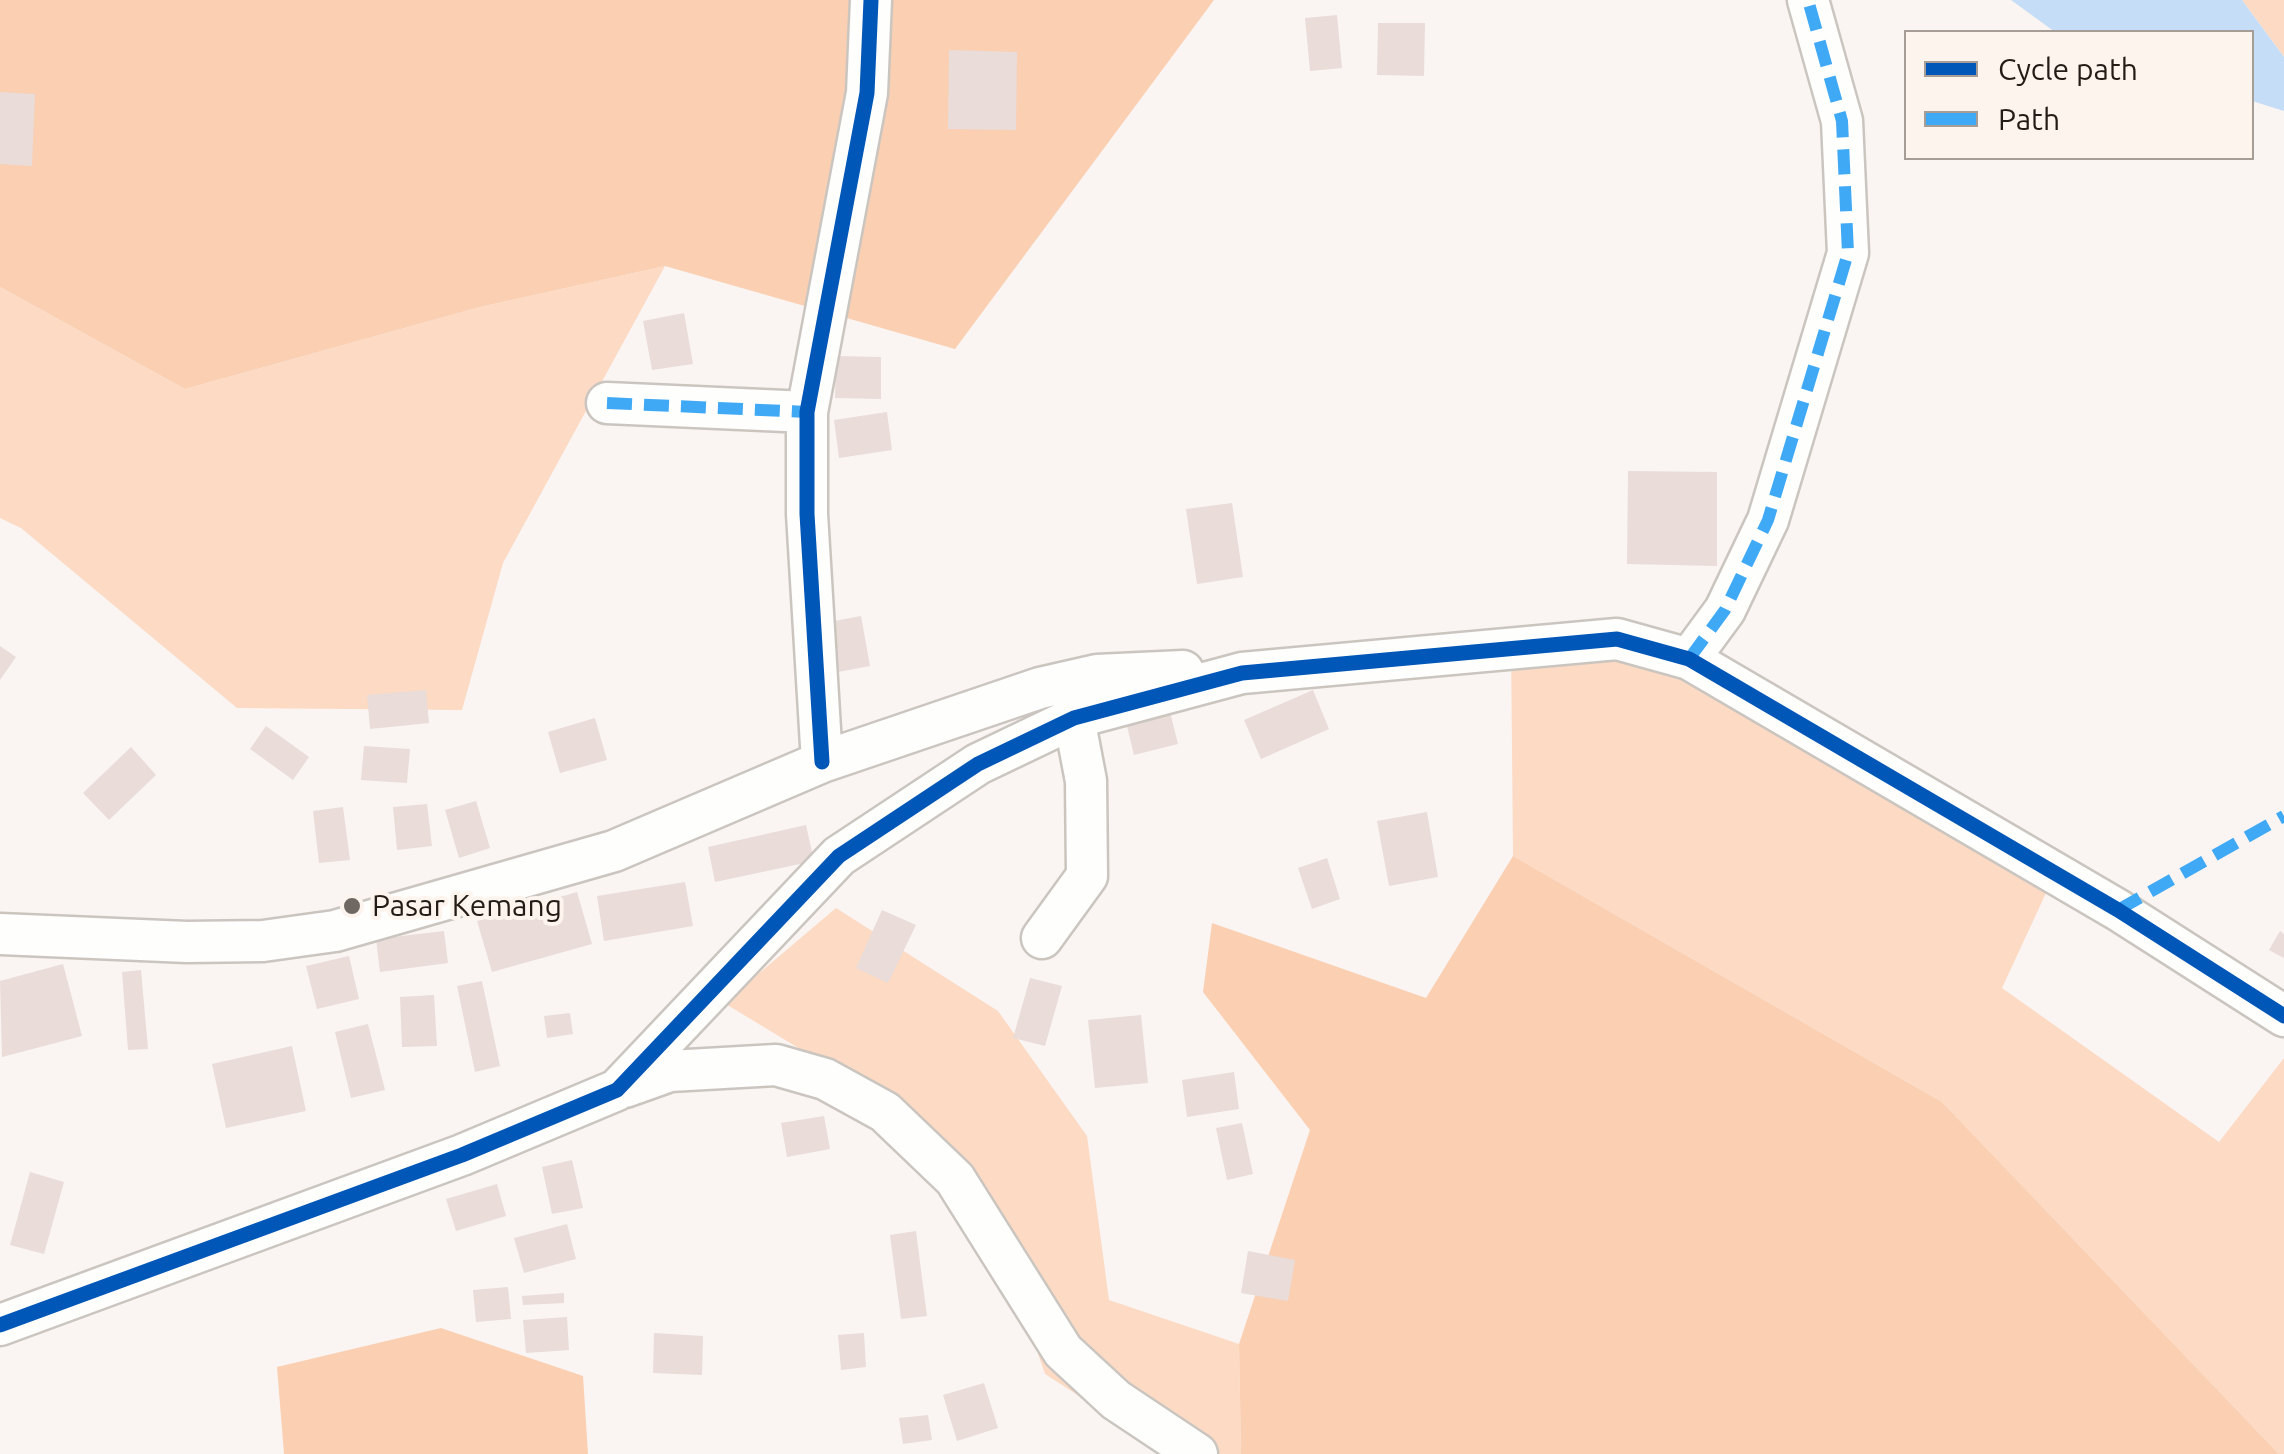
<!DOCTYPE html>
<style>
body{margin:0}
#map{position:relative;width:2284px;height:1454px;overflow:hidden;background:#faf5f2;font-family:Ubuntu,sans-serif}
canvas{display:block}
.legend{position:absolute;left:1904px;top:30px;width:350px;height:130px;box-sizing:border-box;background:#fef4ee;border:2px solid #a69d97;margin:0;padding:12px 18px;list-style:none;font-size:30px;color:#231b15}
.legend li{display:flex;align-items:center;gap:20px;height:50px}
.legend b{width:50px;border:2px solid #a69d97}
</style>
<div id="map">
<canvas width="2284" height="1454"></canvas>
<ul class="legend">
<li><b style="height:12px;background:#0057b8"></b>Cycle path</li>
<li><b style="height:12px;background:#3fa9f5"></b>Path</li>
</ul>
</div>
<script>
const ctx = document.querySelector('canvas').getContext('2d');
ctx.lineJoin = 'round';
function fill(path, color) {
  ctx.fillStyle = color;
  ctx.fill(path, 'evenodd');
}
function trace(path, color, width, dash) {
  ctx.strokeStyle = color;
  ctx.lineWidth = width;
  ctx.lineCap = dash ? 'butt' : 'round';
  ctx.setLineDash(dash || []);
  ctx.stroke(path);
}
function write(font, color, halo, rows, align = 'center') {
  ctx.font = font + ' Ubuntu,sans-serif';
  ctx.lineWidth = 8;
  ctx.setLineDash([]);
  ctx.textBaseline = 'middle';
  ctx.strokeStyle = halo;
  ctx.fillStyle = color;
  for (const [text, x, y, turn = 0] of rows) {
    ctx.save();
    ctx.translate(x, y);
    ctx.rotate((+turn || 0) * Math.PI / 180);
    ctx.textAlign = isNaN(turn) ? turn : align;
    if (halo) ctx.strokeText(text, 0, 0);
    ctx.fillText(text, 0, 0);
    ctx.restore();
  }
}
const green = new Path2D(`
 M2242 0H2284V57Z
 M665 266 503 563 462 710 237 708 21 528 0 518V287L185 389 480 307Z
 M1611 637 2059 865 2002 988 2219 1142 2284 1058V1454H2279L1942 1102 1513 856 1511 639Z
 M836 908 998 1011 1087 1136 1109 1300 1239 1344 1241 1454H1169L1045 1374 987 1205 858 1084 724 1003Z`);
const forest = new Path2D(`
 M0 0H1214L955 349 665 266 480 307 185 389 0 287Z
 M1513 856 1942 1102 2279 1454H1241L1239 1344 1310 1130 1203 992 1212 923 1426 998Z
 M441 1328 583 1376 588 1454H284L277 1367Z`);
const water = new Path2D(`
 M2011 0H2242L2284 57V111L2252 101V32H2055Z`);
const building = new Path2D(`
 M1337 15 1342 68 1310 71 1305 18Z
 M1378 23H1425L1424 76 1377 75Z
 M949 50 1017 52 1016 130 948 129Z
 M0 92 35 94 32 166 0 164Z
 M684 313 693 364 652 370 643 321Z
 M836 356 881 357V399L835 398Z
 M887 412 892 450 839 458 834 420Z
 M1628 471 1717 472V566L1627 564Z
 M1232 503 1243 577 1197 584 1186 509Z
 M861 616 870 666 827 674 818 624Z
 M0 646 16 657 0 680Z
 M426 690 429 723 370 729 367 695Z
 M1313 690 1329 729 1261 759 1244 720Z
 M1170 712 1178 744 1134 755 1126 722Z
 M595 718 607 760 560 773 548 732Z
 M266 726 309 757 293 780 250 749Z
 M364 746 410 749 407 783 361 780Z
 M131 747 156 775 109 820 83 793Z
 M476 801 490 848 459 858 445 810Z
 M427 804 432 846 397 850 393 807Z
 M343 807 350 860 319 863 313 811Z
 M1427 812 1438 877 1389 886 1377 821Z
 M806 825 814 861 715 882 708 847Z
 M1327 858 1340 899 1312 909 1298 868Z
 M685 882 693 926 604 941 597 896Z
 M577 892 592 944 492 972 477 921Z
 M882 910 916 925 888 983 856 968Z
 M444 931 448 963 380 972 376 939Z
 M2280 931 2284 934V958L2269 950Z
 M349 956 359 999 317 1009 306 966Z
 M63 964 82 1036 2 1057 0 981Z
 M141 970 148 1049 128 1050 122 972Z
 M1030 978 1062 986 1045 1046 1013 1038Z
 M482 981 500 1066 475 1072 457 986Z
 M434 995 437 1046 402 1047 400 997Z
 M570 1013 573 1034 547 1038 544 1016Z
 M1141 1015 1148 1083 1095 1088 1088 1020Z
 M368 1024 385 1090 351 1098 335 1032Z
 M292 1046 306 1111 226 1128 212 1064Z
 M1234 1072 1239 1109 1187 1117 1182 1080Z
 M824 1116 830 1149 787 1157 781 1123Z
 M1242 1123 1253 1174 1227 1180 1216 1128Z
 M572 1160 583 1208 552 1214 542 1167Z
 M30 1172 64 1182 44 1254 10 1245Z
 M497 1184 506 1216 456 1231 446 1199Z
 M567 1224 576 1259 524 1273 514 1238Z
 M916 1231 927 1316 901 1319 890 1235Z
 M1248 1251 1295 1260 1288 1301 1241 1293Z
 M508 1287 511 1319 476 1322 473 1290Z
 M564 1293V1303L523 1305 522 1296Z
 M567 1317 569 1350 526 1353 523 1320Z
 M654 1333 703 1336 702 1375 653 1373Z
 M864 1333 866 1367 841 1370 838 1335Z
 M984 1383 998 1428 957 1441 943 1395Z
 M928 1415 932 1440 903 1444 899 1418Z`);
const minor = new Path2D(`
 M607 403 807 412
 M1689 659 1725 610 1768 520 1848 253 1842 121 1808 0
 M822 762 807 514V412L867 93 871 0
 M0 934 187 942 263 941 335 931 614 851 822 762 1040 688 1097 675 1183 671
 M1042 938 1087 876 1086 781 1074 718
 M625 1087 670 1071 776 1065 825 1079 885 1112 955 1179 1063 1351 1116 1400 1197 1454
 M0 1325 462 1155 617 1090 839 856 978 764 1074 718 1242 673 1617 639 1689 659 2118 910 2284 1016`);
const quiet = new Path2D(`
 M607 403 807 412
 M1689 659 1725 610 1768 520 1848 253 1842 121 1808 0
 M2118 910 2284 816`);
const cycleway = new Path2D(`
 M822 762 807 514V412L867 93 871 0
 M0 1325 462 1155 617 1090 839 856 978 764 1074 718 1242 673 1617 639 1689 659 2118 910 2284 1016`);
const markers = [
 [352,906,10,"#6e6762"]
];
const poiNames = [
 ["Pasar Kemang",372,906]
];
fill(green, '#fcdac4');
fill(forest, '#facfb2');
fill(water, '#c5ddf7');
fill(building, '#e9dcd9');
trace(minor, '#cbc5c0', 45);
trace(minor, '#fefefd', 40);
trace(quiet, '#3fa9f5', 12, [25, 12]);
trace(cycleway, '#0057b8', 15);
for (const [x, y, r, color] of markers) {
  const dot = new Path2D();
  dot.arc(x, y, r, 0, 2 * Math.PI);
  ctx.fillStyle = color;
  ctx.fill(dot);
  trace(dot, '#fef4ee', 4);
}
write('30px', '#231b15', '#fef4ee', poiNames, 'left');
</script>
